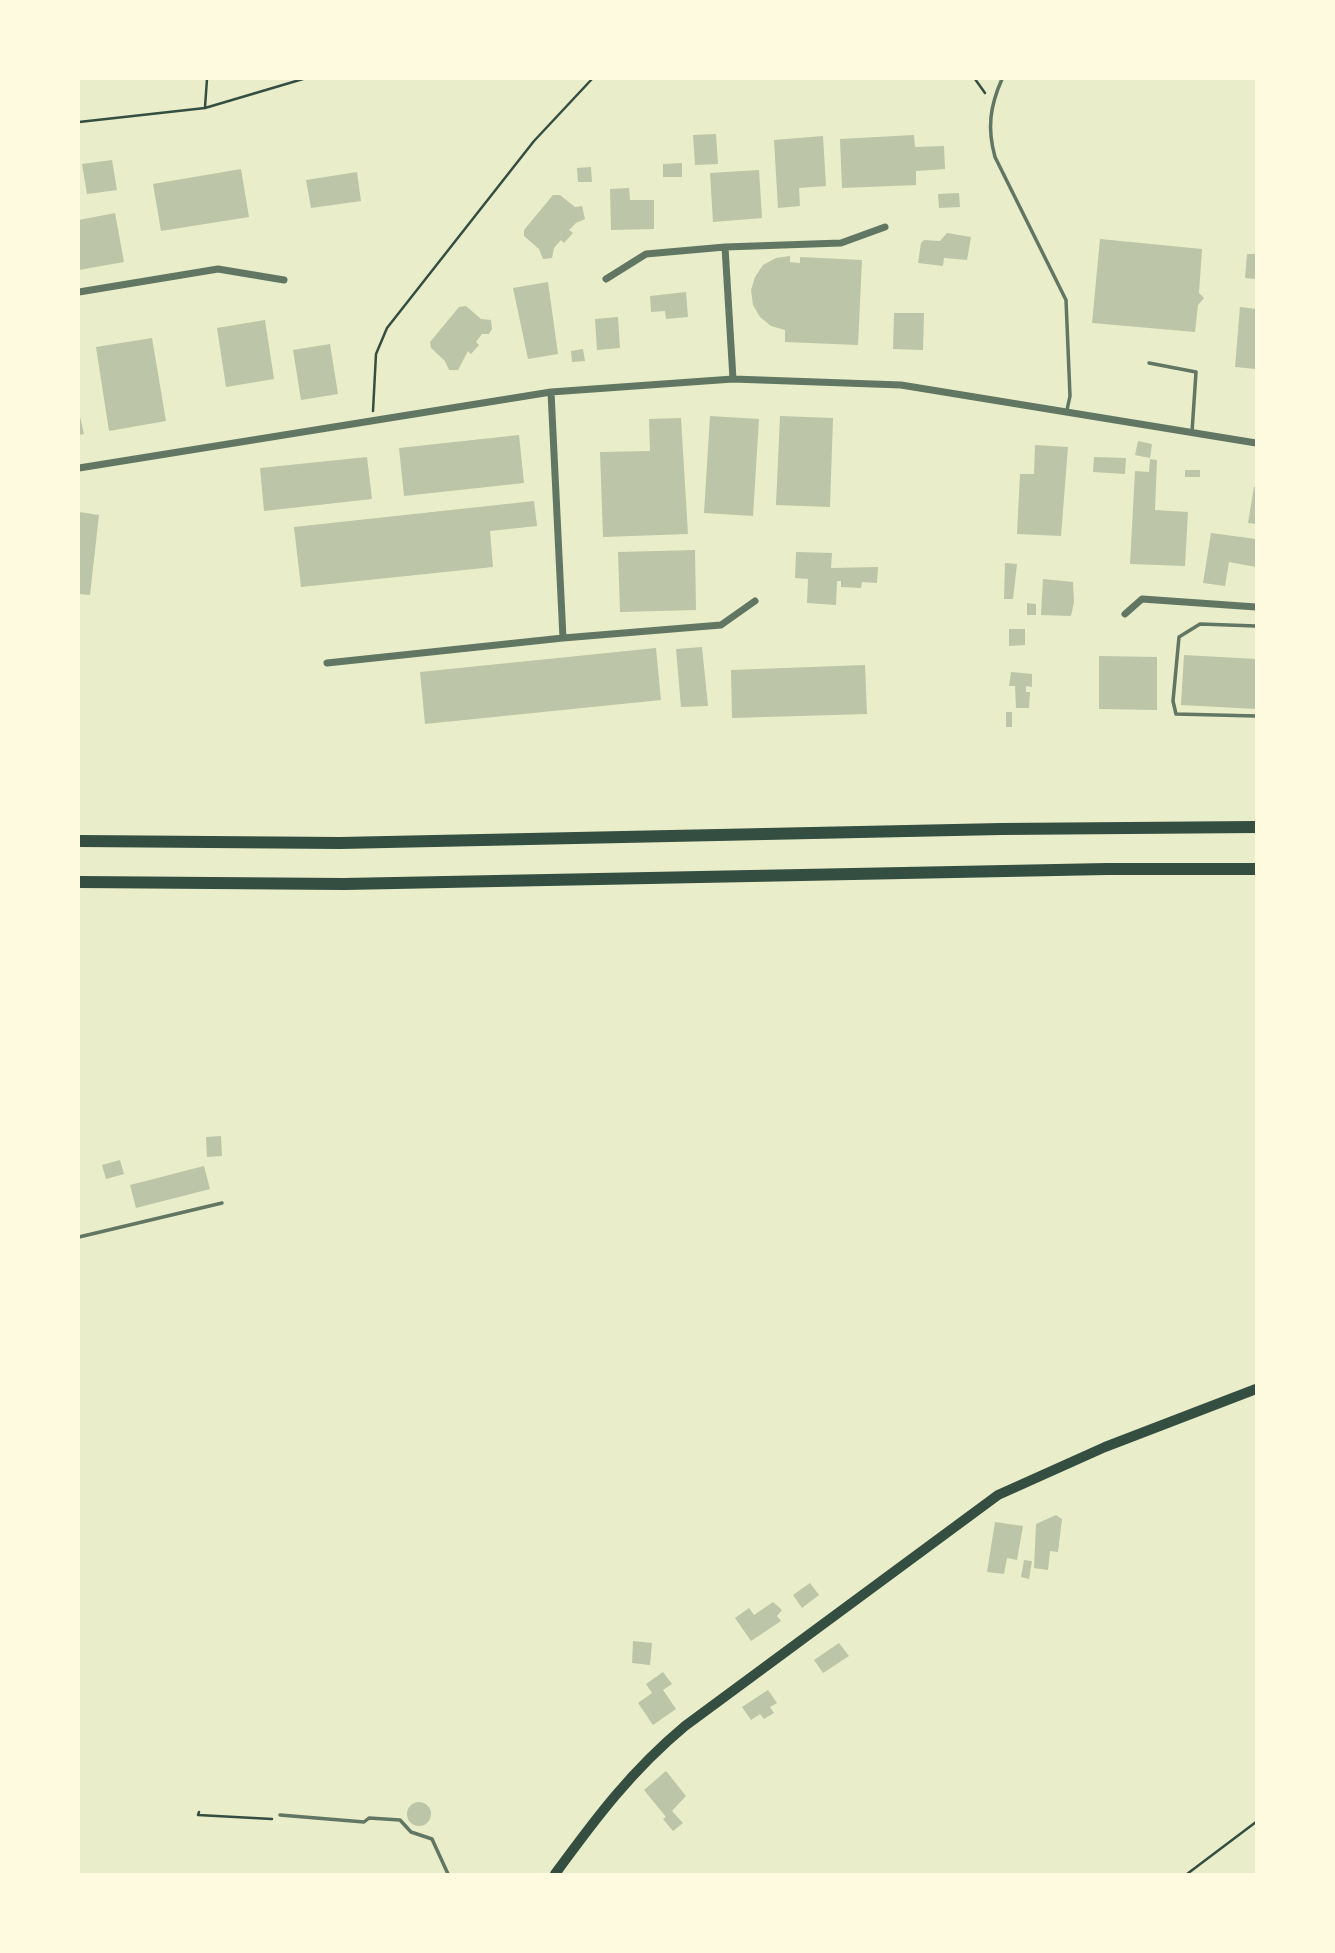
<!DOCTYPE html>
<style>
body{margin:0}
#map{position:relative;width:1335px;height:1953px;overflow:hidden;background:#e9edc9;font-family:Signika,sans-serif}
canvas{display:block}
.frame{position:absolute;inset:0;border:80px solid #fefae0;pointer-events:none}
</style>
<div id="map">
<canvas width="1335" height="1953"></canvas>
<div class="frame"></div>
</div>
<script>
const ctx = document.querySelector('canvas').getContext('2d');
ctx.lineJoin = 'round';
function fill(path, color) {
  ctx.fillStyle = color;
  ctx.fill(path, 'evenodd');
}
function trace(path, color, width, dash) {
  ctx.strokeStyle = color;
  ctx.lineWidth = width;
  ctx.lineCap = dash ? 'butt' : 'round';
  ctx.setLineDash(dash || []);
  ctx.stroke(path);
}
const building = new Path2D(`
 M716 134 718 164 695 165 693 135Z
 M914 135 915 147 944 146 945 169 916 171V185L842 188 840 139Z
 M823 136 826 186 799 188 800 206 778 208 774 140Z
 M112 160 117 190 87 194 82 164Z
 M682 163V177H663V164Z
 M591 167 592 182H578L577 168Z
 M241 169 249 217 161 231 153 184Z
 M759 170 762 218 713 222 710 173Z
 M357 172 361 201 311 208 306 180Z
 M629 188 630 200H654V229L611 230 610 189Z
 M959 193 960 207 939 208 938 194Z
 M553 195H560L575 207 582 206 585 219 576 223 569 230 573 233 564 243 561 240 554 248 552 258 543 259 539 249 524 236V230Z
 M115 213 124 262 79 270V220Z
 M947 233 971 237 967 260 944 258 943 266 918 263 921 243 924 240 940 241Z
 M1100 239 1202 249 1199 293 1204 298 1198 305 1195 332 1092 323Z
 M1247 254H1256V279L1245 278Z
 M790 256V262L800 263V257L862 260 858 345 785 342V330L771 326 760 317 753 305 751 290 755 277 763 265 776 258Z
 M548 282 558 354 528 359 513 288Z
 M686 292 688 317 666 319 665 311 651 312 650 296Z
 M466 306 481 319 491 320 492 329 489 334H482L476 342 479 345 471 354 468 351 458 370H449L445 361 431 348 430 342 459 307Z
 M1240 307 1256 309V369L1235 367Z
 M894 313H924L923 350 893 349Z
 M618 317 620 348 597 350 595 319Z
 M265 320 274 379 226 387 217 328Z
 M152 338 166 421 109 431 96 347Z
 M330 344 338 394 301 400 293 350Z
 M583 349 585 361 572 362 571 351Z
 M79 412 84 434 79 435Z
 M710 416 759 419 753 516 704 513Z
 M780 416 833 418 830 507 776 505Z
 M681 418 688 534 603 537 600 452 650 451 649 419Z
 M519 435 524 483 404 496 399 448Z
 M1138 441 1152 444 1150 458 1135 455Z
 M1035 445 1068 447 1061 536 1017 534 1020 474H1034Z
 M367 457 372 499 264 511 260 468Z
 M1094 457 1126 458 1125 474 1093 472Z
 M1150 459 1157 460 1155 510 1188 512 1185 566 1130 564 1135 471 1149 472Z
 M1185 470H1200V477H1185Z
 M1254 487H1256V524L1248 523Z
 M534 501 537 526 490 531 493 567 301 587 294 527Z
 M79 512 99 515 90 595 79 594Z
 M1211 533 1256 539V567L1229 562 1225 586 1203 583Z
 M695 550 696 610 620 612 618 552Z
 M796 552 832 553 831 568 878 567 877 583 862 582 861 588 841 587V581H837L836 605 807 603 808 579 795 578Z
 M1005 563 1017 564 1013 599H1004Z
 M1043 579 1073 582 1074 602 1071 616 1041 615Z
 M1027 603 1036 604V615H1027Z
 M1009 629H1025V645L1009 646Z
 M702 647 708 706 681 707 676 649Z
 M656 648 661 700 425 724 420 672Z
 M1184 655 1256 659V709L1181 705Z
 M1099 656 1157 657V710L1099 709Z
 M865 665 867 714 732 718 731 670Z
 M1011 672 1032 674V687L1026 686V692H1030L1029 708H1016L1015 686H1009Z
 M1006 712H1012V727H1006Z
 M221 1136 222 1156 207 1157 206 1137Z
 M120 1160 124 1174 106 1179 102 1165Z
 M204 1166 210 1189 136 1208 130 1185Z
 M1056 1515 1062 1519 1058 1552 1050 1551 1048 1570 1034 1568 1036 1524Z
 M995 1522 1023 1526 1017 1560 1007 1558 1004 1574 987 1572Z
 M1024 1560 1032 1561 1029 1579 1021 1577Z
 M810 1583 819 1595 802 1608 793 1595Z
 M773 1602 782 1610 777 1616 781 1621 751 1641 735 1618 749 1608 754 1615Z
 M633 1641 652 1643 650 1665 632 1663Z
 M839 1643 849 1656 823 1673 814 1660Z
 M663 1672 672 1684 663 1690 676 1709 653 1725 638 1703 652 1693 646 1684Z
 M768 1690 777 1703 770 1707 774 1713 764 1719 760 1714 751 1720 742 1707Z
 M666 1771 686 1796 672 1811 683 1823 673 1831 663 1819 666 1817 644 1790Z
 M407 1814a12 12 0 1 1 24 0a12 12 0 1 1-24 0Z`);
const path = new Path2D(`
 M975 79 985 93
 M205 107 207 79
 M79 122 205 108 303 79
 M373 411 376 354 387 328 534 141 592 79
 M199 1812 198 1815 272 1819
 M1187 1874 1256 1822`);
const service = new Path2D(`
 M1002 79C990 106 987 128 995 157L1066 300 1070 396 1067 410
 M1149 363 1196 372 1192 432
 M1256 626 1200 624 1179 637 1173 701 1176 714 1256 716
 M79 1237 222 1203
 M280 1815 364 1822 369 1818 400 1820 411 1832 432 1839 448 1874`);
const minor = new Path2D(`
 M606 279 646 254 725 247
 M79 292 218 269 284 280
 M733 379 725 247 841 243 885 227
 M551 392 563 638 721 625 755 601
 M79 468 551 392 733 379 901 385 1256 443
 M1125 614 1142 599 1256 607
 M327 663 563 638`);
const secondary = new Path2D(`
 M555 1874C596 1818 631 1771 685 1726L998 1495 1105 1447 1256 1389`);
const motorway = new Path2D(`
 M79 841 340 843 1001 829 1256 827
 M79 882 344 884 1107 869H1256`);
fill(building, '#bcc5a7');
trace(path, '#344e41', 2.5);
trace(service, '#617663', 3.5);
trace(minor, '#617663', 7);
trace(secondary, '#344e41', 10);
trace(motorway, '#344e41', 12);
</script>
